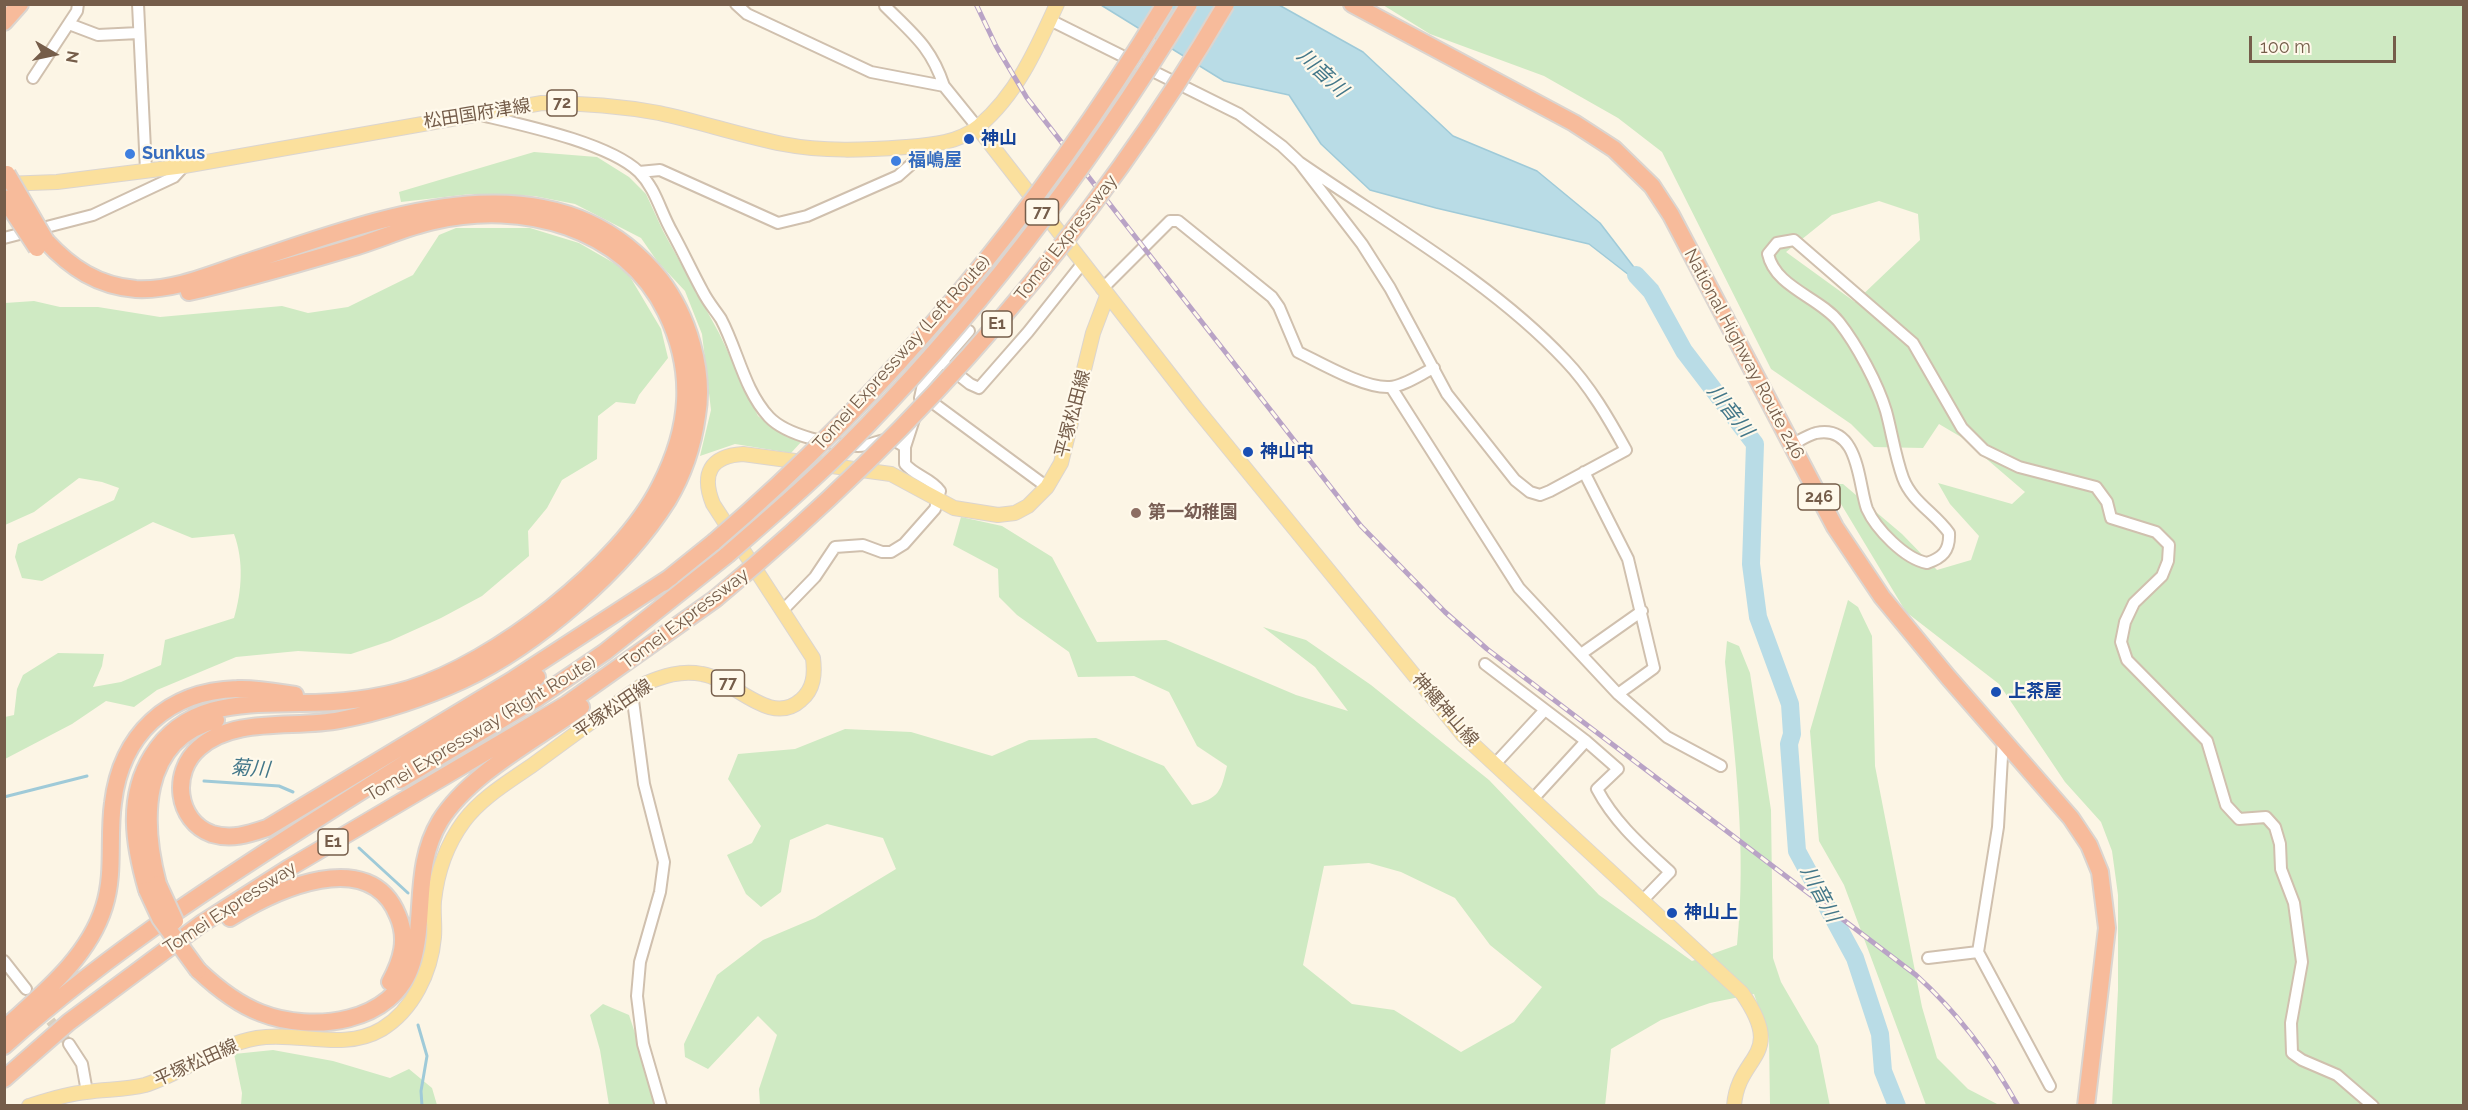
<!DOCTYPE html>
<meta charset="utf-8">
<style>
body{margin:0}
#map{position:relative;width:2468px;height:1110px;overflow:hidden;background:#fcf5e5;font-family:Raleway,sans-serif}
canvas{display:block}
.frame{position:absolute;inset:0;border:6px solid #755d4a;pointer-events:none}
.north{position:absolute;left:24px;top:24px;width:60px;height:60px;-webkit-text-stroke:4px #fff9eb;paint-order:stroke;rotate:99deg;font-size:16px;font-weight:700;line-height:24px;text-align:center;color:#755d4a}
.north::after{content:'';display:block;margin:auto;width:21px;height:27px;background:#755d4a;clip-path:polygon(50% 0,100% 100%,50% 72%,0 100%)}
.scale{position:absolute;left:2249px;top:36px;width:147px;height:27px;box-sizing:border-box;border:3px solid #755d4a;border-top:0;padding-left:8px;font-size:18px;line-height:21px;white-space:nowrap;color:#755d4a;-webkit-text-stroke:4px #fff9eb;paint-order:stroke}
</style>
<div id="map">
<canvas width="2468" height="1110"></canvas>
<div class="frame"></div>
<div class="north">N</div>
<div class="scale">100 m</div>
</div>
<script>
const ctx = document.querySelector('canvas').getContext('2d');
ctx.lineJoin = 'round';
function fill(path, color) {
  ctx.fillStyle = color;
  ctx.fill(path, 'evenodd');
}
function trace(path, color, width, dash) {
  ctx.strokeStyle = color;
  ctx.lineWidth = width;
  ctx.lineCap = dash ? 'butt' : 'round';
  ctx.setLineDash(dash || []);
  ctx.stroke(path);
}
function write(font, color, halo, rows, align = 'center') {
  ctx.font = font + ' Raleway,"Noto Sans JP",sans-serif';
  ctx.lineWidth = 4.5;
  ctx.setLineDash([]);
  ctx.textBaseline = 'middle';
  ctx.strokeStyle = halo;
  ctx.fillStyle = color;
  for (const [text, x, y, turn = 0] of rows) {
    ctx.save();
    ctx.translate(x, y);
    ctx.rotate((+turn || 0) * Math.PI / 180);
    ctx.textAlign = isNaN(turn) ? turn : align;
    if (halo) ctx.strokeText(text, 0, 0);
    ctx.fillText(text, 0, 0);
    ctx.restore();
  }
}
const green = new Path2D(`
 M1383 5H2463V1105H2112L2118 990V895L2112 851 2101 822 2065 782 1999 684 1906 612 1829 484H1843L1902 534 1937 570 1971 560 1979 536 1950 504 1938 483 2012 504 2025 492 1961 437 1939 424 1923 448 1874 447 1851 424 1771 369 1662 152 1618 118 1544 76 1430 34ZM1879 201 1918 214 1920 240 1855 302 1786 252 1832 215Z
 M534 152 597 157 629 177 646 194 663 231 719 333 758 416 787 437 802 441 791 453 735 444 700 456 711 410 702 334 685 291 657 261 641 238 575 204 534 196 471 194 401 202 399 192Z
 M456 228H530L579 243 626 270 661 329 668 358 639 395 635 404 616 402 598 416 597 459 562 480 547 508 528 531 529 556 482 596 441 618 390 641 351 654 298 651 236 657 157 690 134 707 106 701 72 724 5 759V717L14 715 17 689 23 675 58 653 104 654 102 666 93 687 121 682 161 665 165 640 234 618C242 591 244 561 234 534L192 538 153 522 42 581 22 578 15 557 18 544 114 500 119 488 102 482 79 478 34 512 5 525V303L34 301 60 307H98L160 317 282 306 308 313 348 307 413 275 439 235Z
 M961 517 1002 526 1052 557 1097 642 1166 640 1296 695 1348 711 1315 667 1263 627 1306 640 1371 685 1489 780 1599 895 1692 961 1737 945C1747 850 1735 755 1725 662L1727 641 1739 646 1750 673 1771 810 1773 958 1781 982 1818 1046 1830 1106 1770 1105 1769 1038 1754 994 1710 1003 1661 1020 1611 1049 1605 1106 760 1105 759 1089 777 1035 758 1016 708 1069 685 1057 684 1044 717 975 763 940 815 918 896 869 883 838 827 824 790 840 781 892 761 907 746 894 727 855 752 843 761 826 728 779 738 754 795 749 845 729 911 732 992 756 1029 740 1096 738 1164 766 1192 805C1219 799 1221 791 1227 766L1197 746 1169 692 1134 676 1078 677 1069 652 1017 615 999 597 998 569 953 545ZM1369 863 1401 872 1455 898 1490 945 1542 987 1514 1022 1461 1052 1394 1010 1352 1004 1303 965 1324 866Z
 M1848 600 1858 607 1872 636 1875 766 1922 1007 1937 1058 1968 1089 1999 1105H1926L1844 885 1819 841 1810 731Z
 M603 1004 629 1015 659 1105H609L600 1050 590 1015Z
 M273 1050 333 1061 390 1078 409 1069 432 1088 437 1105H241L242 1093 234 1054Z`);
const water = new Path2D(`
 M1101 5H1279L1363 52 1453 136 1537 171 1600 223 1656 296 1589 244 1436 208 1370 190 1321 144 1289 95 1224 81Z`);
const stream = new Path2D(`
 M204 781 279 786 293 792
 M4 797 87 776
 M359 848 408 893
 M418 1025 427 1056 421 1091 422 1106`);
const river = new Path2D(`
 M1636 275 1651 291 1684 351 1755 444 1751 564 1758 617 1790 704 1792 734 1789 744 1797 851 1855 958 1880 1034 1883 1071 1897 1106`);
const minorTunnel = new Path2D(`
 M41 1009 69 1044`);
const minor = new Path2D(`
 M138 4 146 170
 M736 4 747 14 871 72 944 86 978 128
 M885 6C914 35 931 47 944 86
 M1050 20 1239 114 1282 146 1299 162 1362 244 1390 288 1447 394 1515 480 1530 492 1540 495 1550 491 1626 450C1609 419 1590 386 1565 360 1492 282 1387 223 1299 162
 M69 24 98 35 139 33
 M33 78 77 11 78 4
 M481 115C523 125 609 143 639 172 656 189 660 211 672 232 683 252 692 272 703 292 708 302 715 310 721 319 738 351 744 390 769 417 787 436 832 445 858 446 879 446 884 431 905 447V464C915 476 931 478 940 491L935 509 904 544 891 552H882L863 545 835 547 815 577 783 610
 M639 172 660 170 778 223 807 216 898 176 933 145
 M4 238 93 215 174 177 184 166
 M1102 289 1170 221H1178L1272 297 1279 307 1298 352C1321 363 1365 389 1390 387 1404 386 1421 374 1434 368
 M942 362 970 384 979 388 1028 332 1082 264
 M1391 387 1519 588 1618 694 1667 737 1721 766
 M921 394 1047 487
 M920 398 923 384 969 331
 M1791 445C1799 441 1808 435 1816 433 1860 424 1858 485 1867 509 1876 529 1905 559 1927 563 1942 558 1950 551 1949 533 1935 513 1912 502 1903 478 1895 456 1892 433 1886 411 1878 384 1857 345 1839 322 1819 297 1775 287 1768 254L1777 243 1794 240 1913 343 1962 428 1984 450 2019 467 2096 487 2107 502 2111 518 2156 532 2169 545 2168 561 2162 576 2134 603 2125 622 2121 642 2127 660 2207 741 2226 805 2239 819 2266 817 2275 827 2280 844 2281 869 2294 903 2302 962 2291 1023 2292 1053 2302 1060 2337 1075 2373 1106
 M905 447 915 416
 M1584 472 1628 559 1654 668 1618 694
 M1581 654 1642 611
 M1485 664 1586 741 1618 769 1597 789C1615 823 1642 846 1670 872L1642 901
 M632 693 644 784 664 862 660 892 640 962 637 996 643 1044 661 1106
 M2003 739 1998 827 1978 952 2050 1086
 M1495 764 1544 711
 M1533 799 1586 741
 M1928 958 1978 952
 M4 961 26 989
 M69 1044 82 1064 87 1092`);
const major = new Path2D(`
 M978 128 1196 408 1463 735 1742 993C1787 1058 1738 1053 1734 1106
 M4 184 57 182 184 166 542 103C581 103 621 106 659 113 701 122 742 136 783 144 823 152 866 150 906 147 931 145 959 143 979 126 1017 94 1037 48 1057 4
 M29 1106C48 1100 66 1094 86 1092 105 1089 126 1090 145 1085 184 1073 216 1045 257 1038 298 1031 343 1052 382 1029 413 1010 431 972 434 937 435 925 433 913 434 901 437 873 447 844 464 821 482 797 510 781 534 764 571 737 607 710 644 684 663 676 681 670 702 674 734 679 770 728 801 700 814 689 815 674 813 658L713 504C701 474 710 456 743 454L891 474 954 508 998 515 1015 513 1028 506 1047 487 1061 463 1093 333 1107 296`);
const highway = new Path2D(`
 M1352 4 1574 123 1614 149 1652 186 1671 215 1835 527 1882 597 1948 677 2071 818 2089 845 2100 872 2107 928 2086 1106
 M4 22 20 4
 M46 241C71 268 98 286 136 289 177 291 216 272 254 260 384 217 556 149 660 279 688 315 705 371 697 416 693 445 683 475 668 500 624 570 537 645 463 680 424 698 381 712 340 720 295 729 235 716 199 748 171 772 176 821 212 834 232 840 249 834 267 828L514 679 671 577
 M663 583 714 542
 M400 780 536 699 605 652 727 555
 M158 884C142 823 139 740 216 720
 M147 890C134 845 126 798 152 756 186 701 244 704 301 703 337 703 375 699 409 689 494 663 620 566 660 486 690 428 695 372 666 312 625 227 521 200 434 221 406 227 379 240 351 248 297 264 244 280 189 292
 M230 918C275 890 370 845 398 916 408 939 402 960 390 982
 M198 970C217 988 237 1004 261 1013 312 1033 394 1024 412 963 426 915 413 866 440 821 470 773 536 740 581 707
 M4 1029C42 994 88 958 104 907 115 873 108 838 113 803 121 735 167 691 237 689 256 688 276 692 295 695
 M4 1046C165 901 359 799 537 677
 M4 1079 69 1022 201 924 289 868 567 704 715 599`);
const rail = new Path2D(`
 M976 4 996 46 1027 98 1361 526 1445 612 1487 649 1916 975C1957 1012 1991 1057 2018 1106`);
const highwayBridge = new Path2D(`
 M7 174 46 241
 M4 198 37 248
 M714 542C892 389 1043 205 1165 4
 M727 555C766 521 805 488 842 451 976 317 1090 166 1189 4
 M715 599C919 430 1092 233 1226 4
 M158 884 175 921
 M147 890 160 918 198 970`);
const markers = [
 [969,139,6,"#1a4fb4"],
 [130,154,6,"#3f7fe0"],
 [896,161,6,"#3f7fe0"],
 [1248,452,6,"#1a4fb4"],
 [1136,513,6,"#8d6e63"],
 [1996,692,6,"#1a4fb4"],
 [1672,913,6,"#1a4fb4"]
];
const shields = [
 [562,103,30],
 [1042,212,33],
 [997,324,30],
 [1819,497,42],
 [728,683,33],
 [333,842,30]
];
const shieldNames = [
 ["72",562,103],
 ["77",1042,212],
 ["E1",997,324],
 ["246",1819,497],
 ["77",728,683],
 ["E1",333,842]
];
const streetNames = [
 ["松田国府津線",477,114,-9],
 ["Tomei Expressway",1066,238,-52],
 ["Tomei Expressway (Left Route)",902,353,-48],
 ["National Highway Route 246",1744,354,62],
 ["平塚松田線",1073,414,-75],
 ["Tomei Expressway",685,619,-37],
 ["平塚松田線",613,709,-34],
 ["神縄神山線",1445,710,49],
 ["Tomei Expressway (Right Route)",481,729,-31],
 ["Tomei Expressway",230,908,-33],
 ["平塚松田線",196,1063,-24]
];
const transitNames = [
 ["神山",981,139],
 ["神山中",1260,452],
 ["上茶屋",2008,692],
 ["神山上",1684,913]
];
const shopNames = [
 ["Sunkus",142,154],
 ["福嶋屋",908,161]
];
const educationNames = [
 ["第一幼稚園",1148,513]
];
const waterNames = [
 ["川音川",1322,73,43],
 ["川音川",1730,411,52],
 ["菊川",250,769,4],
 ["川音川",1820,894,62]
];
fill(green, '#cfeac3');
fill(water, '#b9dce6');
trace(water, '#9fcad8', 1.5);
trace(stream, '#9fcad8', 3);
trace(river, '#b9dce6', 18);
trace(minorTunnel, '#dacfbe', 10, [10, 5]);
trace(minor, '#d0c0ae', 14);
trace(major, '#dbd5d0', 16);
trace(highway, '#dbd5d0', 20);
trace(minor, '#fff', 10);
trace(major, '#fbe09d', 14);
trace(highway, '#f7bb9b', 16);
trace(rail, '#b9a3c6', 5);
trace(rail, '#fff9eb', 3, [9]);
trace(highwayBridge, '#dbd5d0', 20, []);
trace(highwayBridge, '#f7bb9b', 16);
for (const [x, y, r, color] of markers) {
  const dot = new Path2D();
  dot.arc(x, y, r, 0, 2 * Math.PI);
  ctx.fillStyle = color;
  ctx.fill(dot);
  trace(dot, '#fff9eb', 2);
}
for (const [x, y, w] of shields) {
  const box = new Path2D();
  box.roundRect(x - w / 2, y - 13, w, 26, 4.5);
  ctx.fillStyle = '#fff9eb';
  ctx.fill(box);
  trace(box, '#755d4a', 1.5);
}
write('bold 16px', '#755d4a', null, shieldNames);
write('18px', '#755d4a', '#fff9eb', streetNames);
write('bold 18px', '#164399', '#fff9eb', transitNames, 'left');
write('bold 18px', '#366cbe', '#fff9eb', shopNames, 'left');
write('bold 18px', '#785e54', '#fff9eb', educationNames, 'left');
write('italic 20px', '#437789', '#fff9eb', waterNames);
</script>
